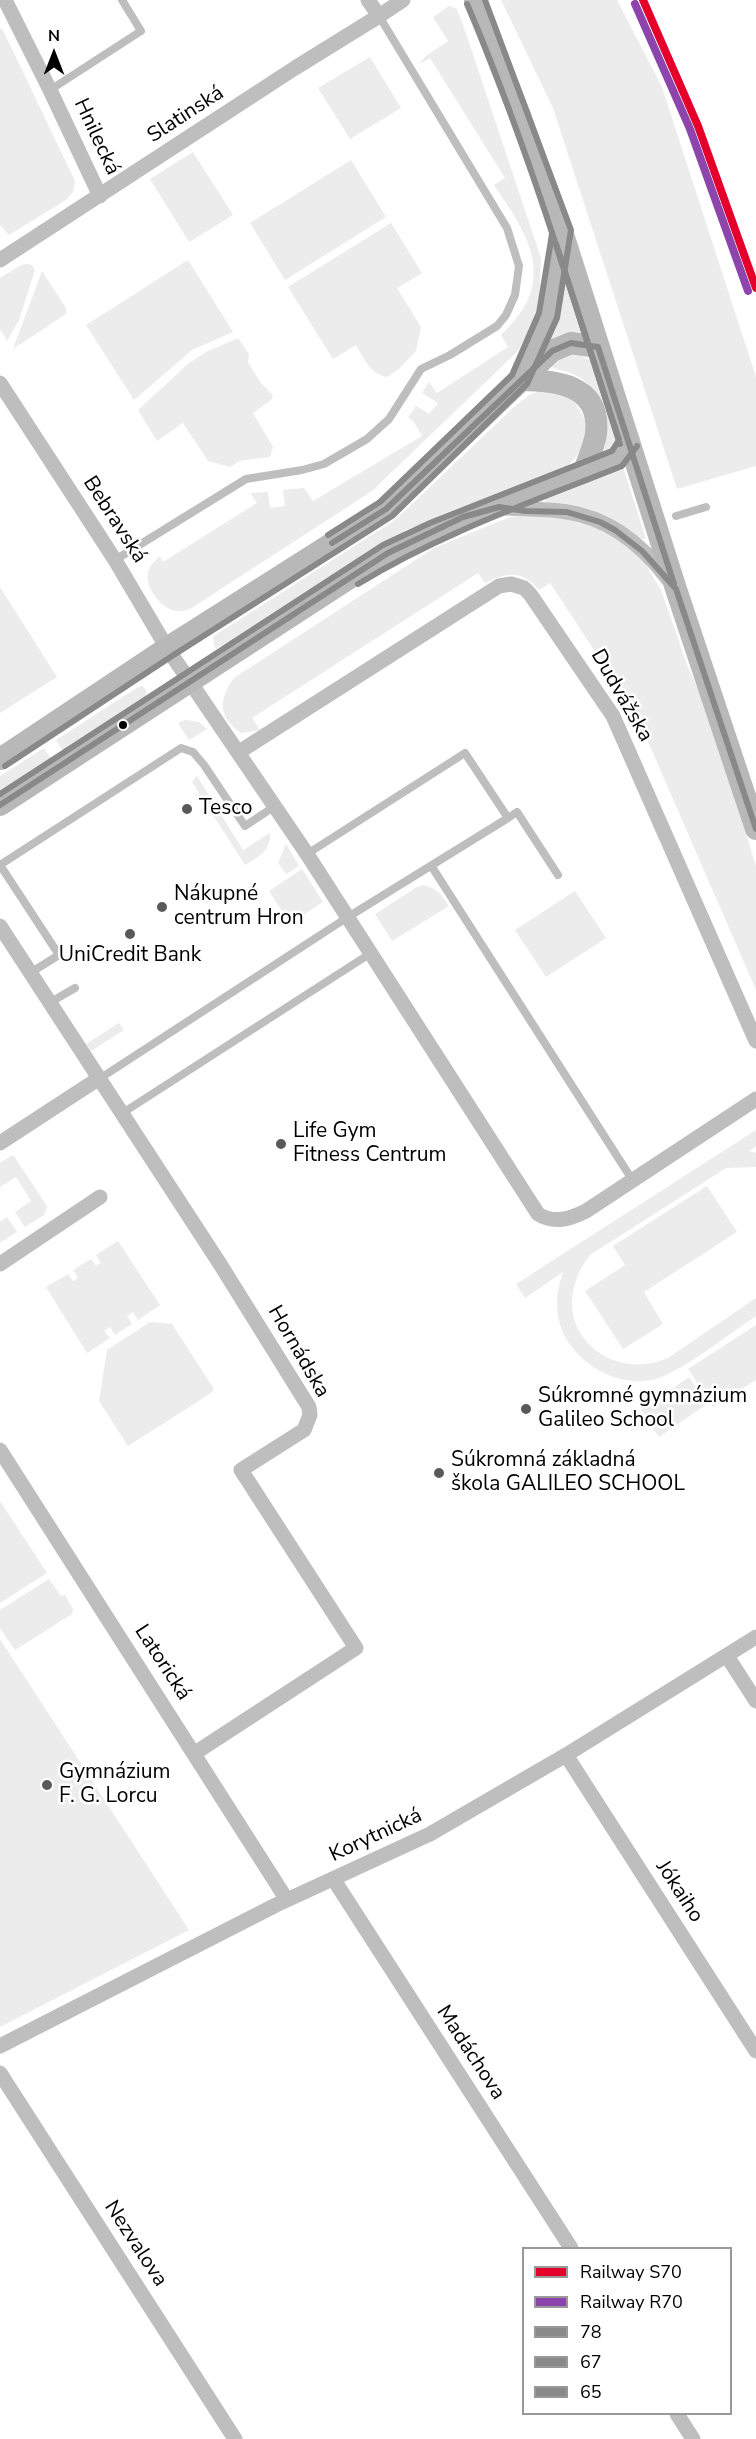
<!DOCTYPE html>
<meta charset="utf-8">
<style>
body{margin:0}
#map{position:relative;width:756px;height:2439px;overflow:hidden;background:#fff;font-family:"Nunito Sans",sans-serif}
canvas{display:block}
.legend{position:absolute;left:522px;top:2247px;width:210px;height:168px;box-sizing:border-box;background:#fff;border:2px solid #999;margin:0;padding:8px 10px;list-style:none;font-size:18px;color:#000}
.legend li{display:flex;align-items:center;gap:12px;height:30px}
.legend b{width:30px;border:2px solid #999}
.north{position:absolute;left:24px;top:24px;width:60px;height:60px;-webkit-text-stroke:4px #fff;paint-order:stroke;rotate:0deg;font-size:16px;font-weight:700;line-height:24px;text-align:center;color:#000}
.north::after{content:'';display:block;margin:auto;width:21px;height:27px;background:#000;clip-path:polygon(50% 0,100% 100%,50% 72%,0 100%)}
</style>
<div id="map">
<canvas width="756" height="2439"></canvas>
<ul class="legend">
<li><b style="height:8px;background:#e4002b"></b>Railway S70</li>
<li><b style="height:8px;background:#8e44ad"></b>Railway R70</li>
<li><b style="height:8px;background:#898989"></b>78</li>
<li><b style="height:8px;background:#898989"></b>67</li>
<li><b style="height:8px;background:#898989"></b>65</li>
</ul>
<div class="north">N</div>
</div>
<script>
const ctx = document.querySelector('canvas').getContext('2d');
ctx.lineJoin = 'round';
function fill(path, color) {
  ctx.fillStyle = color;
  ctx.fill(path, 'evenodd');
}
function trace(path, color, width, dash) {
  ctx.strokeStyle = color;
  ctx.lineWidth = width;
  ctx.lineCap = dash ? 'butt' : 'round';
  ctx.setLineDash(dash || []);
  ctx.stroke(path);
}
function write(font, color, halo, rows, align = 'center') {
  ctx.font = font + ' "Nunito Sans",sans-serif';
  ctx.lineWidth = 5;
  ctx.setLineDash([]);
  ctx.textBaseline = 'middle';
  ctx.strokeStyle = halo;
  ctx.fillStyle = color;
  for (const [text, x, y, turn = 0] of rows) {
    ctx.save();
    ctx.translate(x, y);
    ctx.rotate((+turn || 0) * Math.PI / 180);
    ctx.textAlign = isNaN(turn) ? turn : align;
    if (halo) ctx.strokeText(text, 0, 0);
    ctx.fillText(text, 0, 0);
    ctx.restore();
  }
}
const green = new Path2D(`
 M501 0H617L662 87 756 377V466L677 489 553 108Z
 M449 6 457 9 468 39 541 258 539 301 531 328 518 351 372 491 190 609C184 611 179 612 172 610 158 605 141 582 150 567 152 563 157 560 160 556L163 562 257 503 250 493 268 492 270 508 285 506 283 490 304 488 313 501 422 436 414 422 408 417 416 406 429 414 438 403 422 393 429 382 437 393 508 347 501 335C558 282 531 239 494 185L505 178 430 58 419 64 426 56 448 41 433 17Z
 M2 28 75 181 73 192 66 200 9 235 0 225V29Z
 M370 57 401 108 350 139 318 88Z
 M193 152 233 215 189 242 150 179Z
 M351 160 386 217 285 280 250 223Z
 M391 223 422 273 397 288 421 327 416 351 399 369 387 377C370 374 364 358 356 345L333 359 288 287Z
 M188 260 233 332 192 350 134 400 86 325Z
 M27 264 32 265 35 270 19 320 7 341 0 329V278L21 265Z
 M42 271 66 308V314L13 349Z
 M566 284 581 330V335L548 343 563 285Z
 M238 338 249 354 248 362 261 383 273 395 271 400 253 413 273 447 270 457 239 461 230 467 208 461 183 423 157 441 138 410 189 363 206 352Z
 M567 354H578L590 360 618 442 602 457C613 425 605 387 571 373 564 370 555 370 549 366Z
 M543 390C551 392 562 394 570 398 574 400 576 405 579 409 594 429 583 453 566 467L406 530 227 644 216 648 214 645 213 637 217 634 395 520 514 407 529 395Z
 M623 467 646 539H642C610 516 586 504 547 504L545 500 547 496Z
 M550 515 589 523 624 541 641 557 661 590 688 667 705 704 756 866V990L636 714 550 583 539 590C521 570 509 572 485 583L478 573 252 718 260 730 241 733C218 717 218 700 234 678L434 548 510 517Z
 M0 587 57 677 0 713Z
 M142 686 146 690V697L63 751 56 740 138 687Z
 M185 720 199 722 207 729 189 740 178 723Z
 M44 748 51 759 0 792V776Z
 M197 776 243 850 270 833C271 850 259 857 245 865L192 782Z
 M286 844 299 866 286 874 278 863Z
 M302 869 323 902 290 923 269 891Z
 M423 885C437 888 442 895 449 906L392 941 375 914 417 887Z
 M575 891 606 938 546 977 515 930Z
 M119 1023 124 1030 91 1051 86 1044Z
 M756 1130V1146L749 1151 756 1153V1167L726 1168 590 1255C586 1261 580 1268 578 1275 553 1334 612 1382 668 1358L756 1298V1316C727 1335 699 1359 668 1374 634 1392 592 1374 571 1346 554 1322 554 1298 563 1272L525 1298 516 1284Z
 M11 1156H14L47 1206 44 1215 25 1227 15 1212 31 1201 16 1177 0 1187V1163Z
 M707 1186 737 1232 644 1292 663 1324 623 1349 585 1291 625 1265 613 1246Z
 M7 1217 17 1232 0 1243V1222Z
 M118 1241 160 1305 138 1320 133 1312 127 1316 132 1324 115 1335 110 1327 104 1331 110 1338 87 1353 46 1287 68 1274 73 1281 78 1278 73 1270 91 1259 96 1266 101 1263 96 1255Z
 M150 1322 172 1324 214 1389 211 1393 128 1446 99 1401 107 1350Z
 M756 1325V1380L713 1407 688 1369Z
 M689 1377 707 1404 659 1437 641 1410Z
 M0 1501 47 1573 0 1603Z
 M49 1579 61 1596 65 1595 73 1609 72 1614 15 1650 0 1628V1610Z
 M0 1639 189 1930 0 2027Z`);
const lane = new Path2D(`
 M50 90 141 31 122 0
 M676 516 706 507
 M115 560 246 479 302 470 324 464 367 439 389 419 421 369 450 355 497 326 506 315 515 295 519 266 507 228 379 16
 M307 854 465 753 508 818 517 812 558 875
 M0 865 181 748 193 752 204 765 245 826 275 806
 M0 865 59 955 30 973
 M432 867 633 1181
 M49 1003 75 988
 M99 1079 348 917 508 818
 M121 1114 371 953`);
const street = new Path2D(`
 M5 0 50 90 100 196
 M379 16 403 0
 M0 260 295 68 379 16 368 0
 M0 383 115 560 167 648 307 854 538 1214C554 1224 570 1219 586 1211L756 1099
 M498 507C521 510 544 508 567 512 609 518 643 546 668 579
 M239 752 499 586 511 584 524 588 530 594 613 716 756 1041
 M0 926 220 1264 309 1407 310 1415 304 1430 241 1470 356 1648 195 1753
 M0 1143 98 1079
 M0 1264 100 1197
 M0 1450 287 1900
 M727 1656 756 1701
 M566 1755 756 2051
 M334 1880 571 2248
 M0 2046 276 1905 430 1834 566 1755 756 1637
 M0 2073 235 2439
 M677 2414 693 2439`);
const secondary = new Path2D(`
 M475 0 519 113 562 231 676 589 756 829
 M524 370 548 316 561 236
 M519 380C555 380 601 384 596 434 594 447 588 459 584 471
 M0 759 167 648 386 509 552 351 571 343 598 347
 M0 805 388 553 433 531 618 458 629 441`);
const bus1 = new Path2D(`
 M598 347 674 584
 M332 543 386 509 552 351 571 343 598 347
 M0 805 388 553 463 517 499 507 525 511 567 512 600 522 615 530 642 551 676 589 756 829`);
const bus2 = new Path2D(`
 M556 244 620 444
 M358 584C441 533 532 502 622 466L637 446
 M5 766 172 656 392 516 527 384 557 318 571 230 485 0`);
const bus3 = new Path2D(`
 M328 535 380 502 512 375 539 313 552 234
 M0 794 383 545 430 523 612 451 619 440C571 293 528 146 467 4`);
const rail1 = new Path2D(`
 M643 0 698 126 756 288`);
const rail2 = new Path2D(`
 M635 4 690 129 748 291`);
const markers = [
 [123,725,5,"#000"],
 [187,809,6,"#595959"],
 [162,907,6,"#595959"],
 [130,934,6,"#595959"],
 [281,1144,6,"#595959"],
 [526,1409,6,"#595959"],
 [439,1473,6,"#595959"],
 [47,1785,6,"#595959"]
];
const streetNames = [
 ["Slatinská",186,115,-33],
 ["Hnilecká",96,137,65],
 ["Bebravská",114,520,57],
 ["Dudvážska",621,696,60],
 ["Hornádska",298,1352,60],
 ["Latorická",162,1663,57],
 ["Korytnická",376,1836,-25],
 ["Jókaiho",679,1892,57],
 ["Madáchova",470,2053,57],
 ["Nezvalova",135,2244,57]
];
const poiNames = [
 ["Tesco",199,809],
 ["Nákupné",174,895],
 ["centrum Hron",174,919],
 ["UniCredit Bank",130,956,"center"],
 ["Life Gym",293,1132],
 ["Fitness Centrum",293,1156],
 ["Súkromné gymnázium",538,1397],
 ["Galileo School",538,1421],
 ["Súkromná základná",451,1461],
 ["škola GALILEO SCHOOL",451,1485],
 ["Gymnázium",59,1773],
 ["F. G. Lorcu",59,1797]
];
fill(green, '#ececec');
trace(lane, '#bebebe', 8);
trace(street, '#bebebe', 15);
trace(secondary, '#b8b8b8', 22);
trace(bus1, '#898989', 6);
trace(bus2, '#898989', 6);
trace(bus3, '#898989', 6);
trace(rail1, '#e4002b', 8);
trace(rail2, '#8e44ad', 8);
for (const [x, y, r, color] of markers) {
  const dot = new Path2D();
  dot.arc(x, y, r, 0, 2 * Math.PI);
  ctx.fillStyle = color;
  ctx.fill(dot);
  trace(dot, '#fff', 2);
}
write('21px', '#000', '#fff', streetNames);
write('21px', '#000', '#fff', poiNames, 'left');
</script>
